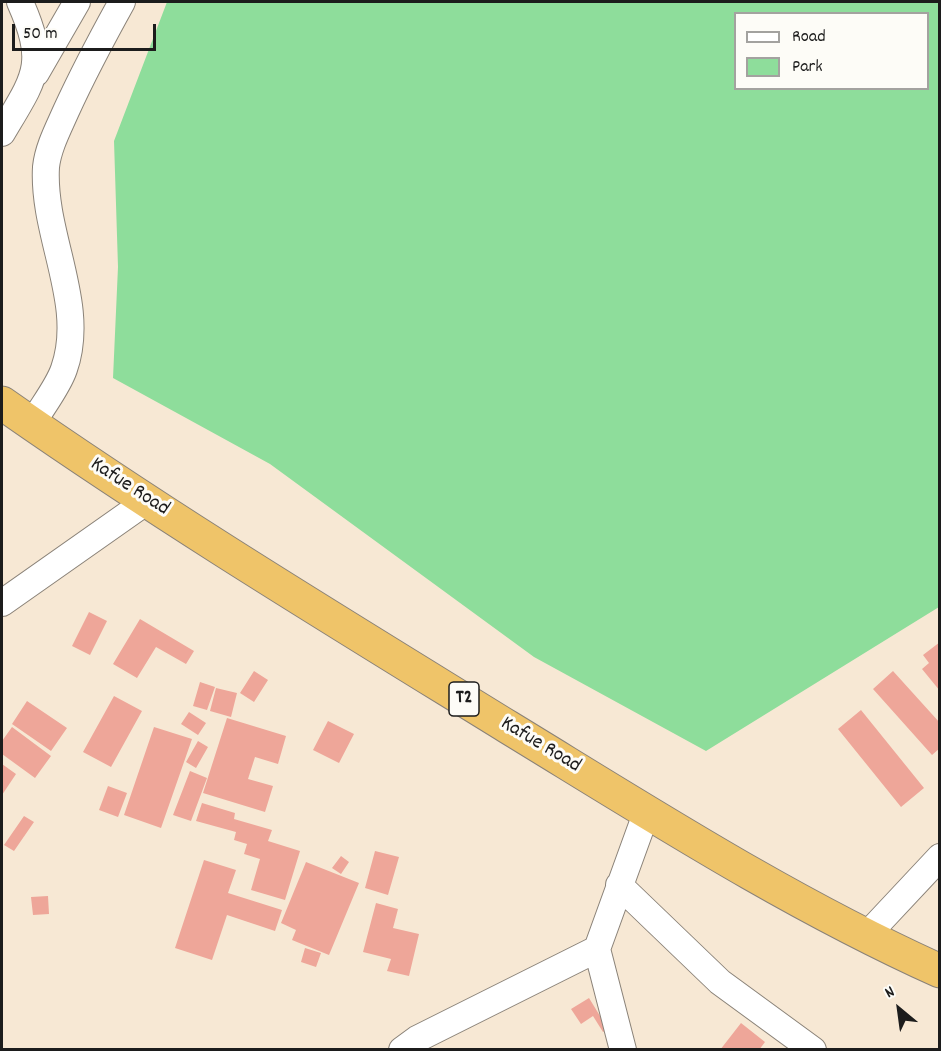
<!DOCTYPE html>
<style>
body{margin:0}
#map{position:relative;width:941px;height:1051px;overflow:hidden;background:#f7e8d4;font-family:Dekko,sans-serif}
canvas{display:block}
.frame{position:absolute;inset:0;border:3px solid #1c1c1c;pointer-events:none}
.legend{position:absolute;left:734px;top:12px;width:195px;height:78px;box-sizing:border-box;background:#fdfcf7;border:2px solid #a3a29f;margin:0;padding:8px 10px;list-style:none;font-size:18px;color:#1c1c1c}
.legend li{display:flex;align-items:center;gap:12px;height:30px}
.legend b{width:30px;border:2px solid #a3a29f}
.north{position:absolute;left:869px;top:979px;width:60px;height:60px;-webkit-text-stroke:4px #fdfcf7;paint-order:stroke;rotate:331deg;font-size:16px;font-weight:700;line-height:24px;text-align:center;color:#1c1c1c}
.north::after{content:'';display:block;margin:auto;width:21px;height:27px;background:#1c1c1c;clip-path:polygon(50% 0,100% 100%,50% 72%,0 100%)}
.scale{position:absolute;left:12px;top:24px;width:144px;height:27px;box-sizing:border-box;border:3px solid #1c1c1c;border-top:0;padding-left:8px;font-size:18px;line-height:21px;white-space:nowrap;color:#1c1c1c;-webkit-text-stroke:4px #fdfcf7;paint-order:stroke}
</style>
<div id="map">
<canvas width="941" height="1051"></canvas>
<div class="frame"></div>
<ul class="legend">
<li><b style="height:8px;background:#fff"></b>Road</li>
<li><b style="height:16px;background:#8edd9b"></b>Park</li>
</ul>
<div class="north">N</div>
<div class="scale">50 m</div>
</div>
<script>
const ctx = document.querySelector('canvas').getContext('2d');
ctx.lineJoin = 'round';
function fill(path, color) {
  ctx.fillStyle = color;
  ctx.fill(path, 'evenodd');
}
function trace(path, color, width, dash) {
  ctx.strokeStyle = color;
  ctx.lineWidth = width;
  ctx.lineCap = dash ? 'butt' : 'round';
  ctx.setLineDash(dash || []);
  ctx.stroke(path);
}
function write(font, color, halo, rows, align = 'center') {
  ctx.font = font + ' Dekko,sans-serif';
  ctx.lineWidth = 6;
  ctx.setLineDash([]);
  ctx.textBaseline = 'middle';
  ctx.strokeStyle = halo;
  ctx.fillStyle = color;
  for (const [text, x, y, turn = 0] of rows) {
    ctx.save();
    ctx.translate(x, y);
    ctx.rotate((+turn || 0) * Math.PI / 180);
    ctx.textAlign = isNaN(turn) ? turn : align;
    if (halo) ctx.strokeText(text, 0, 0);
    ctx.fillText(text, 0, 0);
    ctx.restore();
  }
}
const green = new Path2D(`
 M167 2H939V607L706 751 534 657 270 464 113 378 118 267 114 141ZM736 14H928V88H736Z`);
const building = new Path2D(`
 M89 612 107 621 90 655 72 646Z
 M140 619 194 651 186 664 156 647 137 678 113 664Z
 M940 642V691L922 669 929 663 923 655Z
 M254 671 268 680 254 702 240 693Z
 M893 671 940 723V748L932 755 873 689Z
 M200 682 215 687 207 710 193 706Z
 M216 688 237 693 231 717 210 711Z
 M114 696 142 711 111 767 83 752Z
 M27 701 67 728 51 751 12 724Z
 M861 710 924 788 901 807 838 729Z
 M189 712 206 723 198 735 181 724Z
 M227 718 286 736 278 764 255 757 248 779 273 786 265 812 203 793Z
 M328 721 354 734 339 763 313 750Z
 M12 727 51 756 35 778 2 754V741Z
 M154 727 192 739 161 828 124 815Z
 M198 741 208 747 196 768 186 762Z
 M2 764 16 774 2 795Z
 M190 771 207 778 191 821 173 815Z
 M108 786 127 793 118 817 99 810Z
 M202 803 235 813 234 819 272 830 268 841 300 851 285 900 251 890 260 859 244 854 247 844 234 840 236 832 196 821Z
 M24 816 34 822 14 851 4 845Z
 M375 851 399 857 388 895 365 888Z
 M341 856 349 862 341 874 332 868Z
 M204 860 236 870 228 893 282 910 275 931 227 915 212 960 175 948Z
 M306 862 359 883 329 955 292 940 296 930 281 923Z
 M48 896 49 914 33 915 31 897Z
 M376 903 398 909 393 928 419 934 409 976 387 971 391 959 363 952Z
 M305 948 321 953 316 967 301 962Z
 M589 998 608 1029 603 1032 593 1016 581 1024 571 1009Z
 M741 1023 765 1042 759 1050H720Z`);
const minor = new Path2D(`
 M36 73 77 2
 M2 133C35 77 48 65 20 2
 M32 424C41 408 58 387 64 369 87 304 42 235 46 167 48 148 58 129 66 111 83 74 102 38 122 2
 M2 603 147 501
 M619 885 720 982 813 1050
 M866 936 940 857
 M402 1050 417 1039 597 949
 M623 1050 597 949 647 811`);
const highway = new Path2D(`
 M2 403C166 518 338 622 508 727 649 813 789 903 940 971`);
const shields = [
 [464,699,30]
];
const shieldNames = [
 ["T2",464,699]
];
const streetNames = [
 ["Kafue Road",129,488,33],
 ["Kafue Road",540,746,31]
];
fill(green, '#8edd9b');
fill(building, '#eea699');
trace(minor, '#8a8278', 28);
trace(highway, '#8a8278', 35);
trace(minor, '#fff', 26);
trace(highway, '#efc469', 33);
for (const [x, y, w] of shields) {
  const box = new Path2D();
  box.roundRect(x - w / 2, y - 17, w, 34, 4.5);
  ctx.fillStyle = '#fdfcf7';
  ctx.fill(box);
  trace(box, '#1c1c1c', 1.5);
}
write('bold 20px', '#1c1c1c', null, shieldNames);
write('21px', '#1c1c1c', '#fdfcf7', streetNames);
</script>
